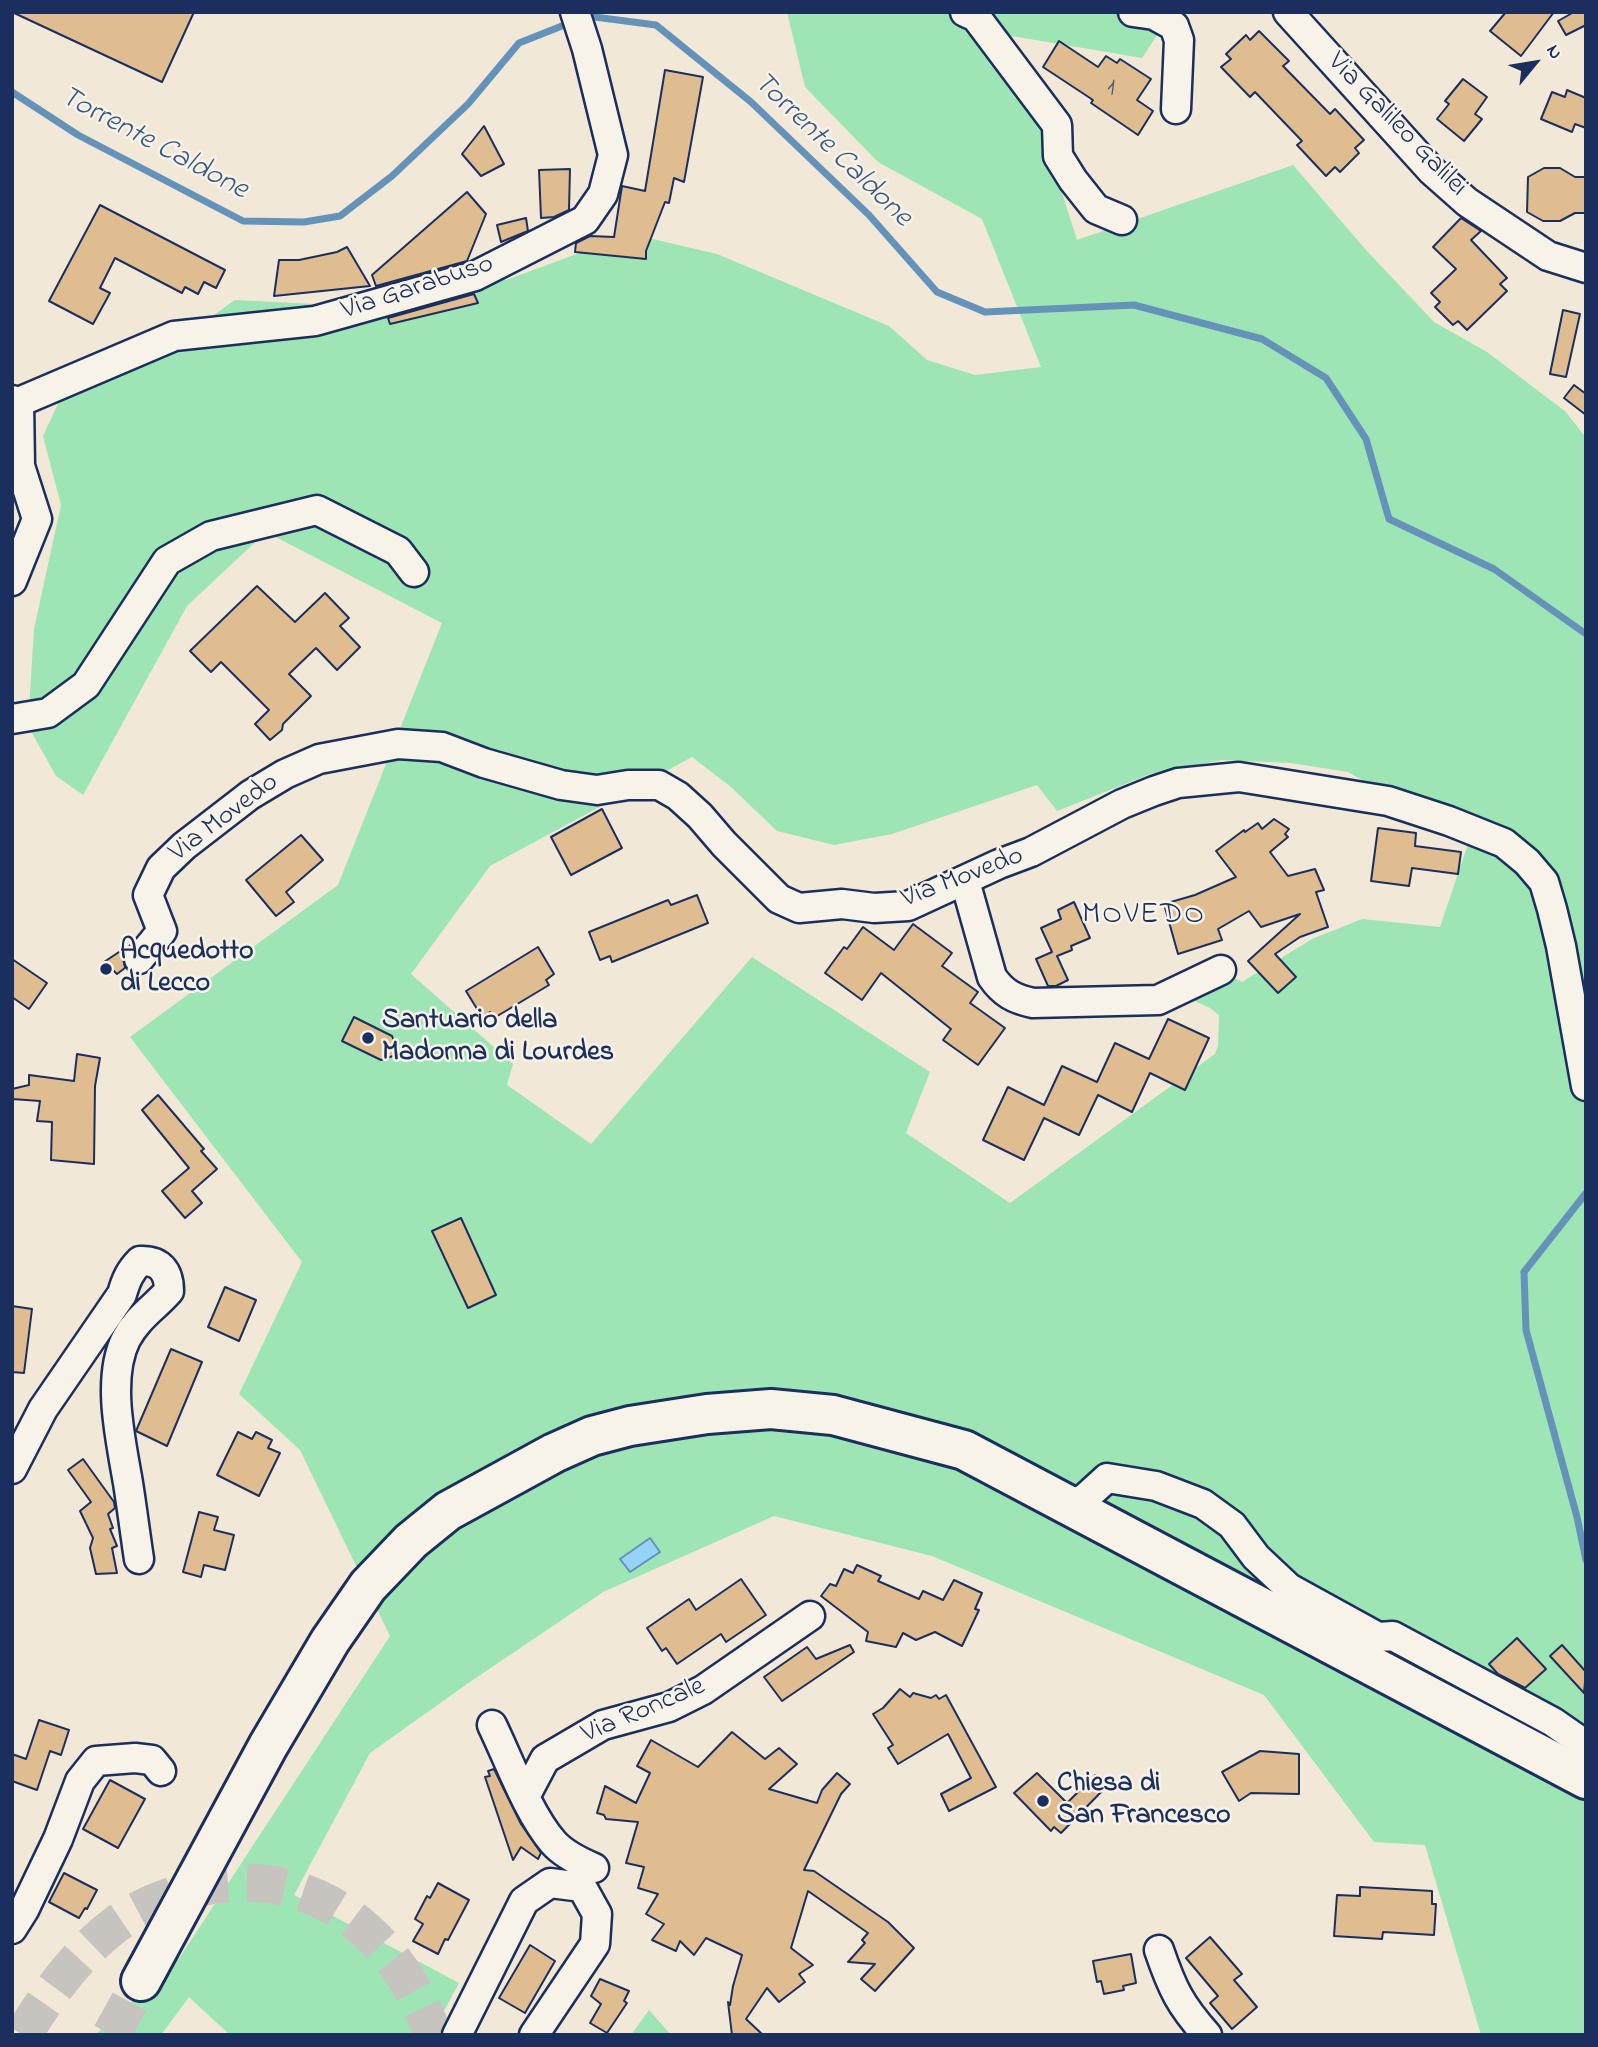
<!DOCTYPE html>
<style>
body{margin:0}
#map{position:relative;width:1598px;height:2047px;overflow:hidden;background:#f2e8d7;font-family:"Indie Flower",sans-serif}
canvas{display:block}
.frame{position:absolute;inset:0;border:14px solid #1b2f5e;pointer-events:none}
.north{position:absolute;left:1500px;top:28px;width:70px;height:70px;-webkit-text-stroke:5px #f7f3e8;paint-order:stroke;rotate:60deg;font-size:19px;font-weight:700;line-height:28px;text-align:center;color:#1b2f5e}
.north::after{content:'';display:block;margin:auto;width:24px;height:32px;background:#1b2f5e;clip-path:polygon(50% 0,100% 100%,50% 72%,0 100%)}
</style>
<div id="map">
<canvas width="1598" height="2047"></canvas>
<div class="frame"></div>
<div class="north">N</div>
</div>
<script>
const ctx = document.querySelector('canvas').getContext('2d');
ctx.lineJoin = 'round';
function fill(path, color) {
  ctx.fillStyle = color;
  ctx.fill(path, 'evenodd');
}
function trace(path, color, width, dash) {
  ctx.strokeStyle = color;
  ctx.lineWidth = width;
  ctx.lineCap = dash ? 'butt' : 'round';
  ctx.setLineDash(dash || []);
  ctx.stroke(path);
}
function write(font, color, halo, rows, align = 'center') {
  ctx.font = font + ' "Indie Flower",sans-serif';
  ctx.lineWidth = 5;
  ctx.setLineDash([]);
  ctx.textBaseline = 'middle';
  ctx.strokeStyle = halo;
  ctx.fillStyle = color;
  for (const [text, x, y, turn = 0] of rows) {
    ctx.save();
    ctx.translate(x, y);
    ctx.rotate((+turn || 0) * Math.PI / 180);
    ctx.textAlign = isNaN(turn) ? turn : align;
    if (halo) ctx.strokeText(text, 0, 0);
    ctx.fillText(text, 0, 0);
    ctx.restore();
  }
}
const green = new Path2D(`
 M787 12H1172L1142 58 1012 36 1077 240 1293 165 1366 250 1434 322 1487 352 1566 412 1586 438V2035H1481L1425 1845 1374 1842 1264 1695 932 1556 774 1516 603 1592 467 1684 370 1753 294 1895 459 1983 431 2035H230L189 1997 161 2035H95L180 1957 390 1636 300 1450 239 1394 302 1262 130 1037 338 885 442 623 266 532 187 606 83 795 56 776 28 726 34 629 61 505 43 436 62 395 145 364 235 300 354 306 509 279 631 234 717 254 889 326 927 360 975 375 1041 367 982 219 878 162 805 87ZM692 757 731 787 777 831 834 845 892 834 1037 785 1057 811 1150 774 1222 760 1291 763 1348 772 1469 841 1440 927 1362 919 1312 939 1242 982 1231 976 1184 996 1210 1008 1219 1015 1218 1045 1215 1054 1010 1203 906 1133 930 1072 752 957 591 1144 507 1085 513 1064 411 974 490 866Z
 M649 2010 671 2035H631Z`);
const water = new Path2D(`
 M650 1538 660 1552 630 1572 620 1559Z`);
const stream = new Path2D(`
 M583 18 587 16 656 25 751 102 869 215 937 292 985 312 1134 305 1262 339 1326 378 1366 439 1389 519 1494 569 1586 634
 M12 92 78 135 243 221 304 222 340 216 392 176 468 104 519 43 572 22
 M1586 1193 1524 1272 1526 1330 1577 1517 1586 1560`);
const building = new Path2D(`
 M12 12H194L162 82Z
 M1506 12H1554L1521 56 1490 31Z
 M1574 12H1586V25L1566 35 1558 21Z
 M1259 31 1289 61 1283 66 1330 114 1335 109 1364 140 1355 148 1359 153 1340 172 1335 167 1326 176 1297 145 1302 141 1255 92 1250 97 1221 67 1231 59 1226 54 1246 35 1250 40Z
 M1059 41 1098 67 1106 56 1117 63 1120 59 1151 79 1137 100 1153 111 1138 135 1091 103 1093 100 1043 67Z
 M665 70 703 77 684 182 674 178 669 203 665 202 646 251V259L575 252 576 243 590 236 614 237 622 186 645 191Z
 M1463 79 1487 97 1475 114 1482 119 1464 141 1437 119 1449 104 1445 101Z
 M1567 90 1586 98V128L1575 124 1572 132 1541 119 1552 92 1565 97Z
 M484 126 504 164 481 176 462 154Z
 M1544 168H1560L1575 177H1586V213H1575L1560 221H1543L1527 212 1528 177Z
 M570 169 569 210 554 217 541 218 539 170Z
 M467 192 486 214 467 261 376 286 372 275Z
 M100 205 225 270 216 288 204 282 198 294 185 287 182 293 115 258 100 288 110 293 93 324 49 301Z
 M526 218 528 231 501 242 497 225Z
 M1461 218 1481 231 1471 240 1507 278 1500 284 1507 291 1467 330 1458 321 1453 325 1435 307 1440 302 1431 293 1456 269 1433 247Z
 M347 247 370 286 274 296 279 260H299L337 252Z
 M474 294 478 303 390 324 388 318Z
 M1563 310 1580 314 1566 377 1550 374Z
 M1574 385 1586 394V415L1564 398Z
 M257 586 295 622 325 593 349 618 340 626 360 647 337 670 316 648 289 674 311 696 283 724 282 730 270 740 255 724 269 710 221 662 211 672 190 651Z
 M602 809 622 848 571 875 551 837Z
 M1274 819 1289 829 1285 834 1288 837 1270 852 1288 876 1315 869 1324 890 1316 892 1328 927 1300 937 1275 954 1296 977 1278 993 1248 961 1300 914 1261 927 1249 911 1218 929 1222 940 1178 954 1164 904 1195 895 1236 877 1216 851 1244 830 1245 832 1258 823 1262 829Z
 M1378 828 1416 833 1415 846 1461 852 1458 874 1412 868 1409 886 1371 881Z
 M301 835 323 860 286 892 294 902 276 916 246 880Z
 M697 895 708 923 612 962 610 956 600 960 589 932 668 900 671 905Z
 M1074 902 1090 938 1071 946 1072 950 1057 956 1068 980 1056 986H1048L1036 959 1052 952 1041 928 1061 919 1058 910Z
 M913 924 952 953 942 966 978 992 970 1003 1005 1028 978 1065 943 1040 951 1029 881 973 862 1000 825 973 844 947 847 949 863 927 894 950Z
 M538 947 554 974 546 980 549 985 494 1018 490 1012 482 1017 466 991Z
 M122 950 125 968 117 974 104 962Z
 M12 959 47 983 29 1009 12 997Z
 M354 1017 392 1036 397 1049 393 1056 381 1060 342 1041Z
 M1168 1019 1209 1038 1185 1090 1150 1073 1132 1112 1098 1095 1079 1135 1044 1118 1024 1160 983 1140 1008 1087 1044 1105 1062 1066 1097 1082 1115 1043 1149 1059Z
 M77 1054 100 1058 95 1086 94 1164 51 1160 52 1122 37 1121 40 1101 12 1099V1089L29 1085V1075L74 1081Z
 M158 1095 204 1149 201 1151 217 1169 192 1191 202 1203 185 1218 162 1191 189 1168 142 1110Z
 M461 1218 496 1295 468 1308 432 1231Z
 M225 1287 256 1300 239 1341 208 1327Z
 M12 1306 32 1309 24 1373 12 1372Z
 M171 1349 202 1362 167 1446 136 1431Z
 M238 1432 252 1439 256 1432 272 1440 268 1448 280 1453 259 1496 217 1475Z
 M83 1459 114 1502 115 1508 108 1514 113 1528 110 1529 117 1546 112 1548 117 1573 96 1574 90 1548 93 1538 80 1511 91 1502 68 1470Z
 M199 1512 218 1517 214 1530 234 1535 225 1570 204 1565 201 1577 183 1572Z
 M857 1565 881 1576 878 1581 919 1599 923 1591 943 1600 954 1580 982 1593 975 1609 979 1610 962 1646 935 1632 916 1640 903 1633 896 1647 866 1641 868 1632 821 1596 830 1584 836 1586 844 1569 853 1573Z
 M741 1579 766 1615 726 1642 721 1634 677 1664 666 1648 662 1651 647 1628 689 1599 696 1610Z
 M1517 1638 1546 1669 1525 1688 1498 1674 1489 1664Z
 M850 1645 854 1652 782 1701 764 1677 807 1647 816 1659Z
 M1562 1645 1586 1672 1584 1693 1550 1656Z
 M900 1689 910 1697 913 1693 931 1698 936 1695 939 1699 946 1695 996 1787 949 1811 941 1794 971 1778 948 1734 898 1764 888 1748 893 1745 873 1714 883 1708Z
 M39 1720 69 1730 61 1755 50 1751 37 1790 12 1781V1754L26 1759Z
 M732 1732 765 1759 779 1748 797 1764 769 1789 817 1803 822 1790 837 1773 850 1784 841 1794 804 1870 814 1871 888 1922 914 1948 875 1991 861 1979 875 1964 848 1962 865 1943 862 1940 868 1933 808 1891 791 1948 813 1965 799 1974 805 1982 779 2002 767 1988 746 2019 763 2035H732L728 2002 730 2005 733 1986 742 1955 706 1938 694 1955 680 1941 676 1951 652 1940 664 1924 646 1914 658 1894 638 1888 644 1867 626 1863 638 1822 606 1819 604 1815 597 1813 605 1786 636 1803 650 1773 637 1766 651 1740 698 1767Z
 M1260 1751 1299 1754V1794L1251 1793 1239 1801 1222 1772Z
 M494 1769 521 1824 541 1853 538 1859 521 1847 513 1860 485 1777 490 1776 488 1771Z
 M1037 1773 1067 1803 1095 1775 1106 1787 1061 1833 1054 1827 1051 1831 1014 1793Z
 M110 1780 145 1799 118 1848 83 1829Z
 M64 1873 97 1890 87 1909 85 1908 79 1918 49 1902Z
 M438 1883 469 1900 448 1940 445 1939 438 1954 413 1941 423 1924 415 1919 427 1896 430 1898Z
 M1360 1887 1432 1891V1904H1436L1434 1935 1383 1932 1382 1939 1334 1936 1337 1895 1360 1896Z
 M1210 1937 1242 1974 1234 1980 1257 2007 1232 2029 1210 2003 1218 1996 1186 1958Z
 M530 1945 555 1961 525 2013 499 1998Z
 M1131 1954 1136 1983 1123 1986 1124 1990 1104 1994 1101 1981 1097 1982 1093 1961Z
 M600 1979 629 1991 624 2001 627 2003 607 2033 590 2023 601 2004 591 1996Z`);
const highwayTunnel = new Path2D(`
 M23 2035C49 1993 76 1955 115 1925 136 1909 161 1899 186 1891 301 1857 397 1928 433 2035
 M111 2035 141 1981`);
const minor = new Path2D(`
 M965 12 976 17 1057 125 1058 156 1073 180 1096 209 1122 220
 M1133 12 1154 15 1174 26 1179 40 1176 109
 M1288 12 1432 171 1467 202 1548 256 1586 268
 M12 400 19 402 174 336 315 321 475 276 585 220 603 194 613 155 587 49 575 12
 M12 581 37 519 20 466 19 402
 M12 719 48 713 86 685 167 561 211 536 317 510 398 551 414 572
 M965 881 992 977C1003 993 1014 999 1033 1003L1158 1000 1221 970
 M139 959 162 931 148 895 161 868 184 846 250 795 285 774 319 759 398 744 442 747 484 763 561 785 597 790 628 785H659L678 796 700 816 724 844 779 899 799 908 842 904 874 908 908 906 999 864 1031 852 1122 804 1154 791 1178 783 1239 777 1388 801 1449 821 1504 843 1527 862 1544 882 1552 909 1561 946 1586 1086
 M12 1469 43 1409 122 1294C126 1280 130 1271 140 1261 160 1260 169 1271 169 1291 154 1308 138 1317 126 1339 106 1379 121 1441 128 1483 132 1508 135 1533 139 1559
 M1070 1508 1085 1498 1107 1478 1156 1486 1203 1504 1232 1525 1256 1557 1289 1588 1378 1637 1393 1636 1553 1722 1586 1745
 M492 1725C509 1760 528 1813 553 1842 563 1854 580 1862 594 1868
 M526 1795 545 1759 603 1725 669 1707 703 1690 810 1616
 M12 1929 24 1910 58 1839 80 1781 96 1761 135 1758 152 1760 161 1771
 M1159 1950C1172 1988 1180 2005 1207 2035
 M457 2035 524 1901 550 1883 582 1887 597 1914 595 1944 534 2035`);
const highway = new Path2D(`
 M141 1981 268 1746 330 1641 368 1586 411 1541 448 1511 554 1453 592 1436 630 1426 707 1414 771 1409 833 1415 964 1450 1586 1779`);
const markers = [
 [106,969,7,"#1b2f5e"],
 [368,1038,7,"#1b2f5e"],
 [1043,1801,7,"#1b2f5e"]
];
const numberNames = [
 ["1",1111,90]
];
const streetNames = [
 ["Via Galileo Galilei",1396,126,46],
 ["Via Garabuso",418,289,-18],
 ["Via Movedo",225,819,-37],
 ["Via Movedo",963,879,-21],
 ["Via Roncale",644,1712,-23]
];
const poiNames = [
 ["Acquedotto",120,953],
 ["di Lecco",120,985],
 ["Santuario della",382,1022],
 ["Madonna di Lourdes",382,1054],
 ["Chiesa di",1057,1785],
 ["San Francesco",1057,1817]
];
const waterNames = [
 ["Torrente Caldone",153,145,28],
 ["Torrente Caldone",831,151,44]
];
const neighbourhoodNames = [
 ["MOVEDO",1144,917]
];
fill(green, '#9de5b4');
fill(water, '#95d4f6');
trace(water, '#6492b9', 2);
trace(stream, '#6492b9', 7);
fill(building, '#dfbd91');
trace(building, '#1b2f5e', 2);
trace(highwayTunnel, '#c7c3bf', 38, [38, 19]);
trace(minor, '#1b2f5e', 33);
trace(highway, '#1b2f5e', 44);
trace(minor, '#f7f3e8', 28);
trace(highway, '#f7f3e8', 38);
for (const [x, y, r, color] of markers) {
  const dot = new Path2D();
  dot.arc(x, y, r, 0, 2 * Math.PI);
  ctx.fillStyle = color;
  ctx.fill(dot);
  trace(dot, '#f7f3e8', 2.5);
}
write('24px', '#4c526b', null, numberNames);
write('28px', '#1b2f5e', '#f7f3e8', streetNames);
write('bold 28px', '#1b2f5e', '#f7f3e8', poiNames, 'left');
write('italic 30px', '#3a5884', '#f7f3e8', waterNames);
ctx.letterSpacing = '2px';
write('30px', '#1b2f5e', '#f7f3e8', neighbourhoodNames);
ctx.letterSpacing = '0px';
</script>
